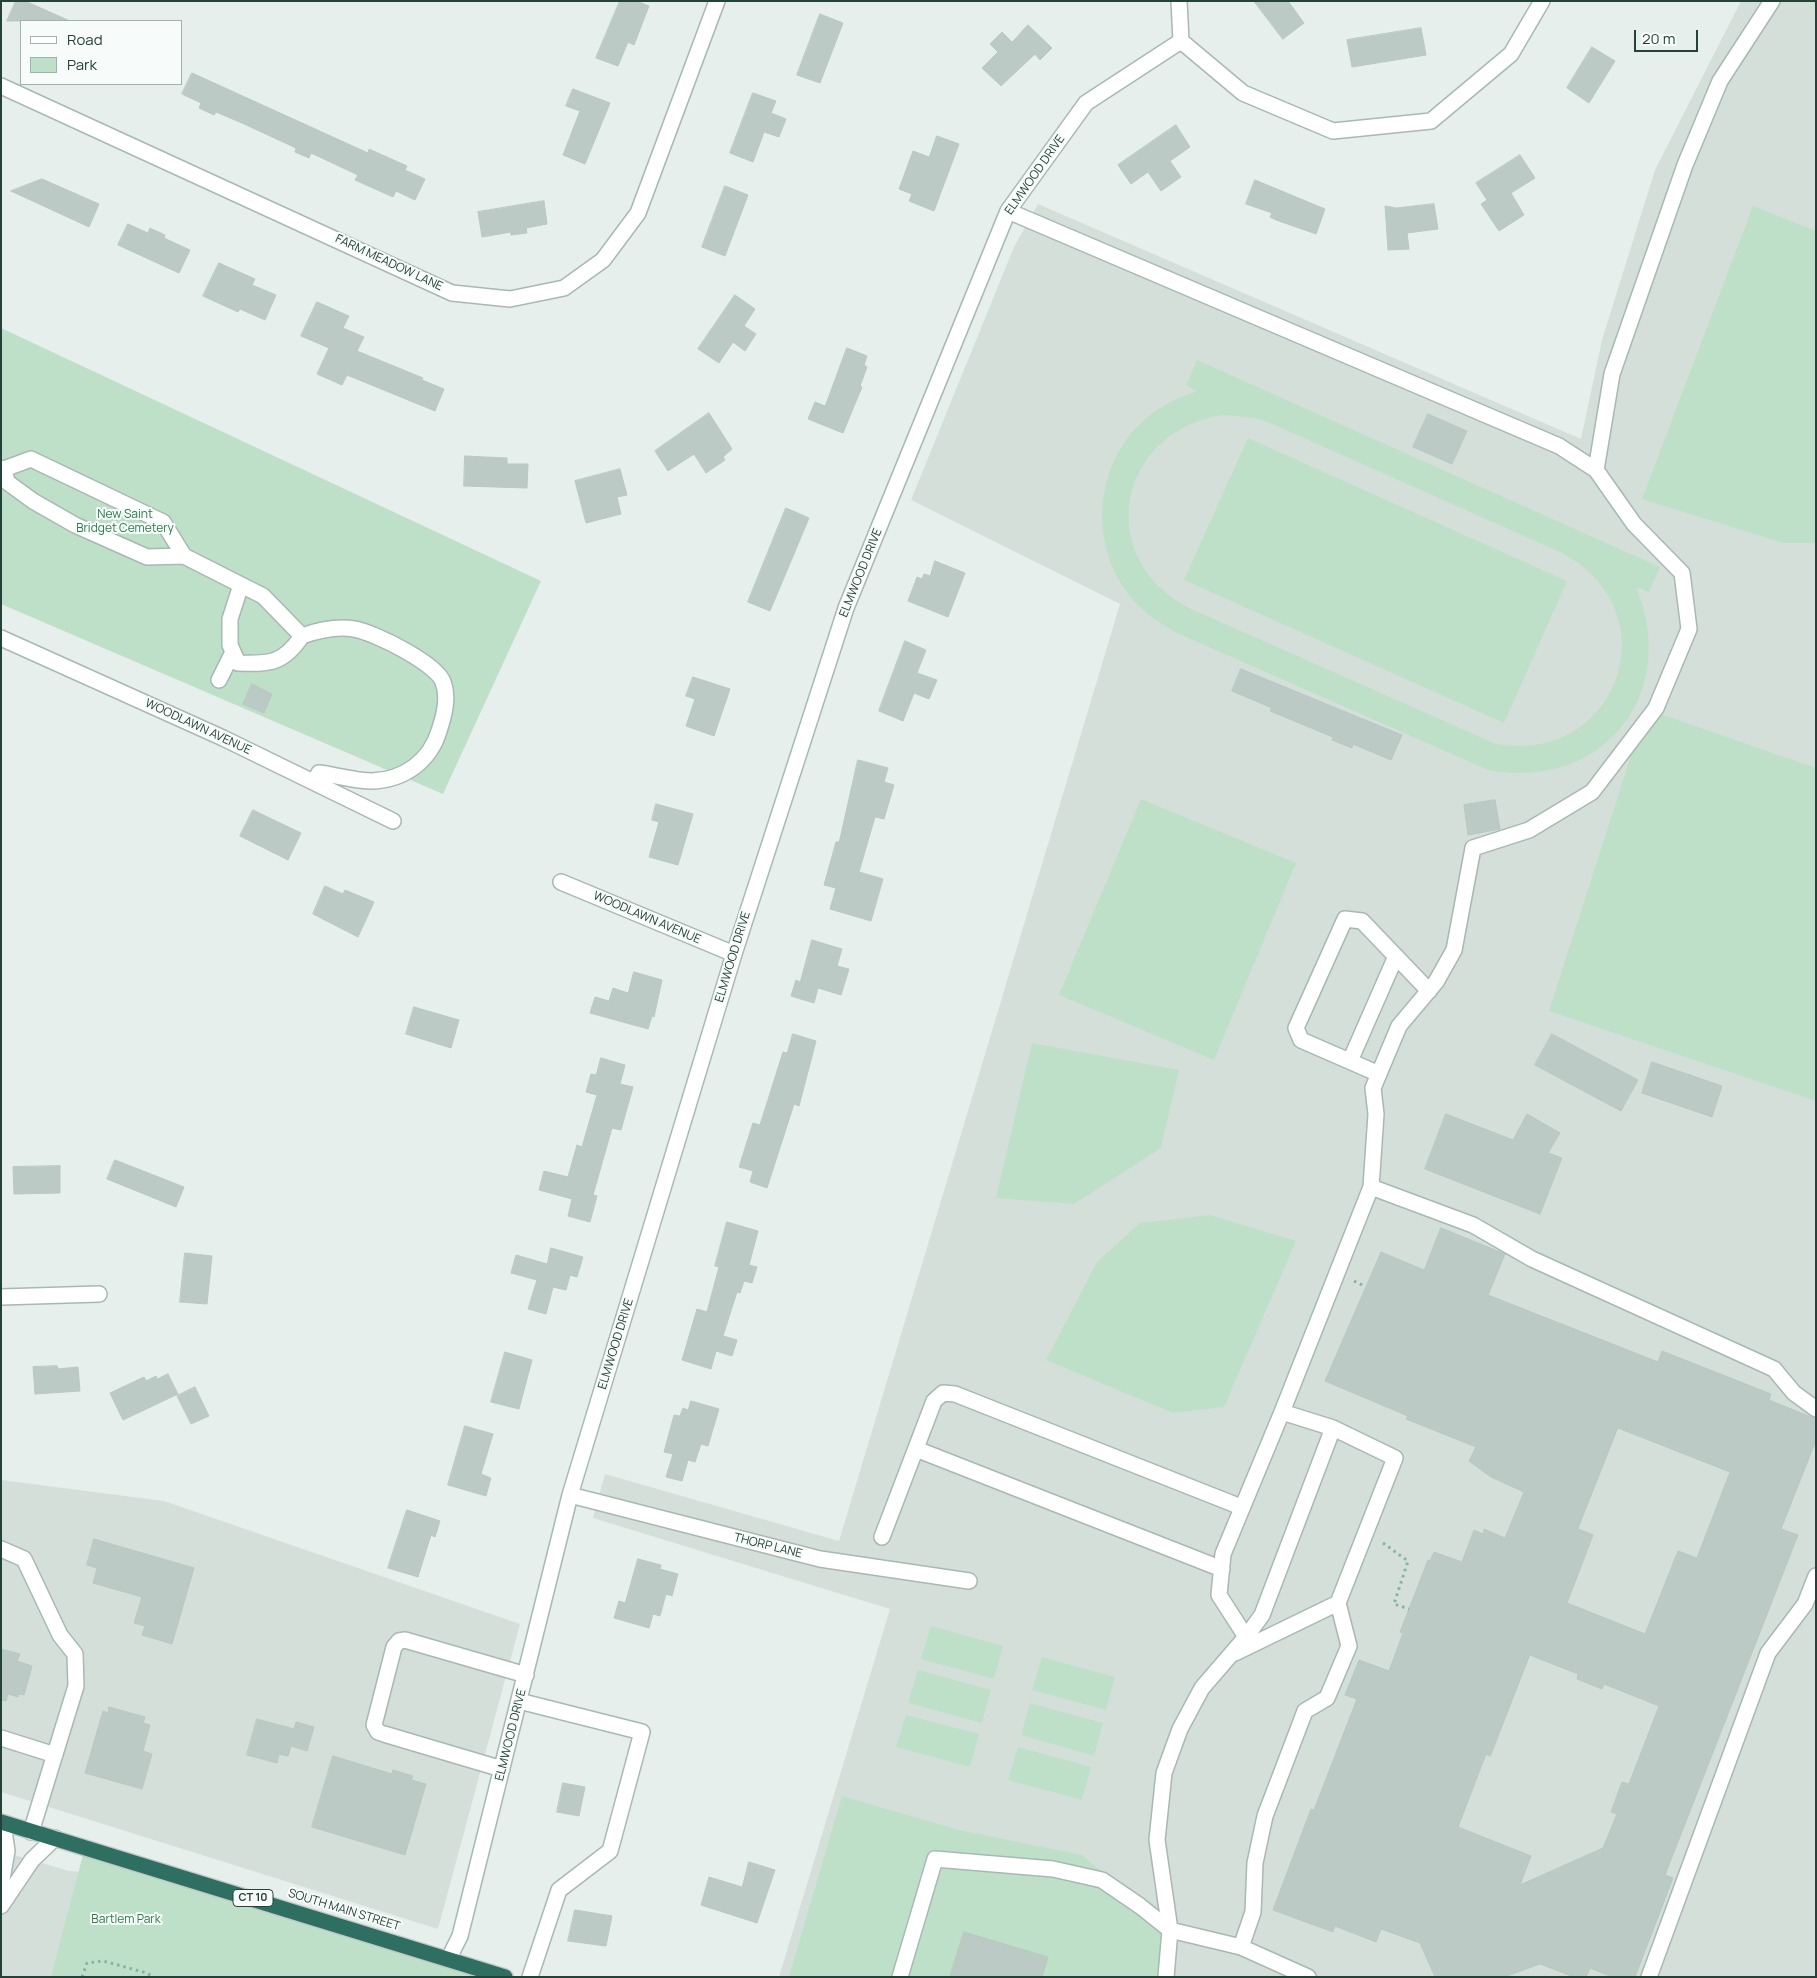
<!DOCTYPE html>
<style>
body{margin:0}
#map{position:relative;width:1817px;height:1978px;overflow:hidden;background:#e6efeb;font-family:Manrope,sans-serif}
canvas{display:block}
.frame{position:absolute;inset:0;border:2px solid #24423a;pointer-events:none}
.legend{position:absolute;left:20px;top:20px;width:162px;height:65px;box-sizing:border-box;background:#f7fbf9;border:1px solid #a3b1ad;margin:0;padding:6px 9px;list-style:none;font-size:15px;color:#24423a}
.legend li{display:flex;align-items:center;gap:10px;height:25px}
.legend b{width:25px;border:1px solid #a3b1ad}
.scale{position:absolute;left:1634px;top:30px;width:64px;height:22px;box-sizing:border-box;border:2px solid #24423a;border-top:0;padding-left:6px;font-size:15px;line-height:18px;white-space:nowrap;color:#24423a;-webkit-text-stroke:4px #f7fbf9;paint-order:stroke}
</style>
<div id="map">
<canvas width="1817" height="1978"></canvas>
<div class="frame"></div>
<ul class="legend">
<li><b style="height:6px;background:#fff"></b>Road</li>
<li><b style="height:14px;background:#bfe0c8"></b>Park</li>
</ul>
<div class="scale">20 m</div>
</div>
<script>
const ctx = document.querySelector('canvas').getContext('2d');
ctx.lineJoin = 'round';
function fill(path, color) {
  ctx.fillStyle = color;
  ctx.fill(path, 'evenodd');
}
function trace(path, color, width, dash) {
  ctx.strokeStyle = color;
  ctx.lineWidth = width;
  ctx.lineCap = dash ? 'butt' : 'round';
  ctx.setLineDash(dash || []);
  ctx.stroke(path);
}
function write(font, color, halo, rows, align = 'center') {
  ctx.font = font + ' Manrope,sans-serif';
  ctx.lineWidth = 4;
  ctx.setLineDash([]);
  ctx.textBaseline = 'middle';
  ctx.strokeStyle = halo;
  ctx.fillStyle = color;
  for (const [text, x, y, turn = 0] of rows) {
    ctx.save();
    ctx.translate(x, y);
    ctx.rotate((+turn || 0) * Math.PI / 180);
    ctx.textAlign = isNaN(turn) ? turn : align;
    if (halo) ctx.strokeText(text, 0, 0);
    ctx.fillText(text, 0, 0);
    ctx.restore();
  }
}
const built = new Path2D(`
 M1741 1H1816L1815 1977H779L890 1609 593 1518 605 1474 839 1541 1120 604 911 500 1014 247 1038 204 1581 439 1602 340 1655 170Z
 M1 1480 164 1501 520 1624 438 1929 1 1792Z
 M1 1851 69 1871 83 1872 54 1977H1Z`);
const green = new Path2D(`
 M1753 206 1816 231V543H1783L1642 499Z
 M1 328 541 581 443 794 1 604Z
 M1197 360 1660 567 1649 592 1636 587C1681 694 1602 792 1488 770L1177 633C1159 623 1142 612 1129 595 1087 541 1095 458 1150 415 1164 404 1180 397 1197 391L1186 385ZM1223 415 1255 418 1270 423 1562 553C1672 612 1619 765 1496 744L1189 608C1093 558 1117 431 1223 415Z
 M1248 438 1567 581 1504 723 1184 580Z
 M1646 709 1816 768V1101L1549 1011Z
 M1141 799 1296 863 1214 1060 1059 995Z
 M1032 1043 1179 1070 1161 1148 1074 1204 996 1198Z
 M1210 1215 1296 1241 1224 1407 1173 1413 1046 1360 1097 1262 1140 1223Z
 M931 1626 1003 1646 994 1679 921 1659Z
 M1042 1657 1115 1677 1106 1710 1032 1690Z
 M918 1670 991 1690 982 1723 908 1703Z
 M1030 1703 1103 1723 1094 1756 1021 1735Z
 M906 1715 979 1734 970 1767 896 1747Z
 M1018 1747 1091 1767 1082 1800 1008 1780Z
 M842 1796 959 1830 1082 1855 1170 1930 1166 1977H789Z
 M85 1847 505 1977H51Z`);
const building = new Path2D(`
 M16 1H25L70 21H7Z
 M620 1H636L649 6 634 45 628 42 618 66 596 58Z
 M1254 1H1288L1304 23 1283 39Z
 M820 14 843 23 820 83 797 75Z
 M1028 25 1052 48 1040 60 1035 54 1001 86 982 68 998 52 990 44 1002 32 1012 42Z
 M1421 28 1426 55 1352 67 1347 40Z
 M1592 47 1615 61 1589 103 1567 88Z
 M192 73 368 153 369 149 407 166 405 170 425 179 415 200 396 191 393 197 355 180 358 175 311 153 309 158 295 152 296 148 242 123 216 112 214 115 199 108 201 103 182 94Z
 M573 89 610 103 585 164 563 155 580 111 566 106Z
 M753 93 776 101 771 113 786 119 779 137 764 132 753 162 730 153Z
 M1176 125 1190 147 1170 161 1181 177 1161 191 1148 172 1131 184 1118 165Z
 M937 136 959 144 934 211 909 201 912 194 899 189 913 151 929 157Z
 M1520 155 1535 178 1511 193 1524 215 1499 231 1481 204 1487 200 1476 183Z
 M42 179 99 204 89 227 11 191Z
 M1255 180 1325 209 1316 234 1276 220 1270 217 1272 213 1246 204Z
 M725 186 748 195 725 256 702 247Z
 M544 201 547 224 526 228 527 233 511 235V232L482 237 478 212Z
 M1434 204 1438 229 1407 233 1409 249 1388 250 1385 206 1396 208Z
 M128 224 148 233 150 228 165 235 164 238 190 250 179 273 118 245Z
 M219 263 255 279 252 285 276 295 265 320 240 309 238 312 203 296Z
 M735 295 755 309 744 326 756 334 745 351 733 342 719 363 698 349Z
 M317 302 349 316 343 328 364 337 357 351 423 378 422 380 444 389 435 411 347 375 342 385 317 374 329 348 301 336Z
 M847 348 867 356 864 365 867 367 860 386 862 387 843 433 808 419 815 402 825 406Z
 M709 413 732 449 723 457 725 460 706 473 694 454 668 471 655 451Z
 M1428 414 1467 431 1452 464 1413 447Z
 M465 456 507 458V464H528L527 488 464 486Z
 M620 469 627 495 617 497 621 514 586 523 575 481Z
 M786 508 809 518 770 611 748 602Z
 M935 561 965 573 948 617 908 601 917 577 922 579 924 574 930 576Z
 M905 641 926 650 917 673 937 680 929 699 914 693 903 721 879 711Z
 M1241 669 1402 735 1391 760 1353 744 1352 748 1332 740 1333 737 1270 711 1272 708 1232 691Z
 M693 677 730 689 714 736 686 726 695 699 686 696Z
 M252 684 272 694 264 713 243 704Z
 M858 760 888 768 884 782 894 785 884 819 875 817 859 872 883 879 871 921 830 909 836 888 824 885 836 842H839Z
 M1495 800 1500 829 1468 835 1464 805Z
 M656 804 693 814 678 865 649 857 659 822 652 820Z
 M253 810 301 833 288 860 240 836Z
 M325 886 343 894 345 890 374 902 358 937 313 914Z
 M812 940 842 949 837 966 849 969 841 995 818 988 814 1003 791 996 796 980 800 982Z
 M634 972 662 980 654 1017 652 1016 648 1029 590 1013 595 997 609 1001 613 988 628 993Z
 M414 1007 459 1020 451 1048 406 1034Z
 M793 1034 816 1041 799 1106 794 1104 767 1188 750 1182 753 1171 739 1167 753 1123 760 1125 783 1052 787 1053Z
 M1552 1034 1638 1080 1621 1111 1535 1065Z
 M601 1058 625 1065 620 1084 633 1087 621 1130 612 1128 593 1195 597 1196 590 1222 568 1216 572 1199 539 1190 544 1171 568 1177 577 1145 582 1147 597 1095 586 1092 591 1074 596 1075Z
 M1652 1062 1722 1086 1712 1117 1642 1093Z
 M1446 1114 1513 1140 1527 1114 1560 1133 1548 1153 1562 1158 1540 1214 1425 1169Z
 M115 1160 184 1187 176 1207 107 1179Z
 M60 1166V1193L14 1194 13 1167Z
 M727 1222 758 1231 749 1265 757 1267 752 1283 744 1281 740 1293 737 1292 723 1336 737 1340 732 1356 716 1351 711 1369 682 1360 697 1309 707 1312 719 1267 715 1266Z
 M1441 1228 1505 1254 1488 1295 1658 1362 1662 1351 1771 1394 1769 1400 1816 1419V1440L1781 1529 1798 1535 1665 1875 1673 1878 1635 1977H1612L1590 1968 1586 1977H1574L1540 1964 1504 1977H1435L1420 1943 1381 1929 1376 1942 1335 1926 1333 1932 1273 1910 1311 1809 1314 1810 1357 1699 1345 1695 1359 1660 1389 1671 1403 1633 1400 1632 1428 1560 1430 1561 1434 1552 1462 1562 1474 1530 1483 1534 1484 1529 1505 1538 1524 1492 1491 1477 1469 1461 1476 1447 1406 1419 1408 1416 1325 1381 1381 1252 1424 1270ZM1618 1428 1730 1472 1697 1558 1678 1551 1645 1634 1567 1603 1593 1535 1578 1529ZM1530 1655 1578 1674 1577 1679 1602 1689 1604 1684 1659 1706 1629 1784 1622 1782 1611 1812 1617 1814 1603 1848 1520 1885 1531 1856 1458 1827 1486 1754 1490 1756Z
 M551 1248 583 1257 577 1277 570 1275 566 1290 553 1287 546 1314 528 1309 537 1280 511 1273 516 1255 547 1264Z
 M185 1253 212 1256 207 1304 180 1302Z
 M505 1352 532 1360 519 1409 491 1402Z
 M57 1366 58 1369 78 1367 80 1391 35 1394 33 1367Z
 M168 1374 178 1394 123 1420 110 1393 144 1377 146 1381 156 1376 157 1379Z
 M195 1387 209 1416 191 1424 177 1396Z
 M691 1401 719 1409 708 1446 701 1444 695 1462 688 1460 682 1481 666 1477 673 1454 664 1452 674 1415 680 1416 683 1408 688 1410Z
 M465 1426 493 1434 481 1474 491 1478 486 1496 448 1485Z
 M407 1510 440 1521 435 1537 431 1535 418 1577 388 1568Z
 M94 1539 194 1568 172 1644 142 1635 145 1626 134 1623 142 1597 93 1583 97 1568 87 1565Z
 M638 1559 661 1565 660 1569 678 1574 672 1596 666 1594 660 1616 653 1614 649 1628 614 1618 619 1601 625 1603Z
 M1 1649 20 1654 17 1661 32 1666 24 1695 19 1694 18 1697 8 1694 6 1701 1 1700Z
 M109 1707 145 1717 143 1723 150 1725 143 1751 152 1754 142 1789 85 1773 103 1711 108 1713Z
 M257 1719 294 1729 296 1722 314 1727 307 1751 291 1746 288 1756 279 1754 277 1763 247 1755Z
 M333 1756 392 1774 393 1770 413 1776 411 1780 426 1784 405 1855 312 1827Z
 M563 1783 585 1787 579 1816 557 1812Z
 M749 1862 775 1870 757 1923 701 1905 709 1877 742 1887Z
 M575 1910 612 1916 606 1946 568 1941Z
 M964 1932 1048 1957 1042 1977H950Z`);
const path = new Path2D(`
 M1354 1281 1364 1286
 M1383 1543 1408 1561 1394 1604 1409 1609
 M82 1977 87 1963 103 1961 147 1973 153 1977`);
const minor = new Path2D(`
 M1179 1 1181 41 1243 93 1333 131 1431 121 1511 54 1542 1
 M1 86 452 293 510 299 564 288 603 260 638 213 717 1
 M1008 211 1559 446 1596 470 1634 524 1682 573 1689 629 1656 708 1592 792 1529 830 1473 848 1454 950 1436 982 1399 1026 1373 1088 1376 1114 1371 1187 1282 1412 1223 1554 1219 1595 1246 1637 1202 1688 1180 1729 1164 1773 1157 1840 1170 1930 1166 1977
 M1 468 4 469 7 482 33 501 75 525 147 557 184 556 263 596 302 636C319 630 336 626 354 629 374 632 437 664 443 682 449 698 444 716 439 731 430 761 404 780 372 781 355 781 336 775 319 773L314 782
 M4 469 31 459 163 522 184 556
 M1596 470 1612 374 1685 165 1720 81 1772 1
 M241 585 230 619V645L238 663C270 664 283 664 302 636
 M1 638 223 738 393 821
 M219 680 233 652
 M561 882 734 954
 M1350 1061 1396 956
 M1379 1074 1301 1040 1296 1028 1345 919 1362 921 1429 991
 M1371 1187 1473 1225 1532 1259 1774 1369 1794 1393 1816 1409
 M1 1297 99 1294
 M916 1449 1222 1569
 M570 1495 820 1559 969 1581
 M882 1537 934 1401 943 1393 955 1394 1241 1507
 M1 1549 24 1559 60 1635 75 1654 76 1686 31 1832
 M1246 1637 1262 1615 1333 1428
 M1235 1653 1338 1603 1395 1458 1333 1428 1282 1412
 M519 1701 642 1732 610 1851 559 1890 530 1977
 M1 1738 55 1755
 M502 1769 384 1734 378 1732 374 1725 394 1647 399 1641 405 1640 526 1675
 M1 1885 7 1851 3 1823
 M1 1906 32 1860 55 1838
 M1241 1947 1253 1912 1255 1863 1265 1816 1305 1711 1327 1698 1349 1646 1338 1603
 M449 1958 460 1936 570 1495 734 954 846 608 1008 211 1086 103 1181 41
 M900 1977 935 1859 1053 1869 1102 1880 1140 1906 1170 1930 1241 1947 1308 1977
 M1649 1977 1768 1653 1805 1604 1816 1576`);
const highway = new Path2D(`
 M1 1822 505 1977`);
const shields = [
 [253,1898,40]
];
const shieldNames = [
 ["CT 10",253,1898]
];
const streetNames = [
 ["ELMWOOD DRIVE",1035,175,-55],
 ["FARM MEADOW LANE",389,263,25],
 ["ELMWOOD DRIVE",861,573,-68],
 ["WOODLAWN AVENUE",198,727,25],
 ["WOODLAWN AVENUE",647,918,23],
 ["ELMWOOD DRIVE",733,957,-73],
 ["ELMWOOD DRIVE",616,1344,-73],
 ["THORP LANE",768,1546,14],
 ["ELMWOOD DRIVE",511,1735,-76],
 ["SOUTH MAIN STREET",344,1910,17]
];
const parkNames = [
 ["New Saint",125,515],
 ["Bridget Cemetery",125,529],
 ["Bartlem Park",126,1920]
];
fill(built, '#d4dfda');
fill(green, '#bfe0c8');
fill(building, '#bbcac4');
trace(building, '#b8c9c2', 1);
trace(minor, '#a8b8b2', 18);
trace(highway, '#c2cac8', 18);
trace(path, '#86b3a5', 3, [2.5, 4]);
trace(minor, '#fff', 15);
trace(highway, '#2f6f62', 15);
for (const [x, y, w] of shields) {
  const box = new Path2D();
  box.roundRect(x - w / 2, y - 8.5, w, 17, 4);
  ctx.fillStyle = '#f7fbf9';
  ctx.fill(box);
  trace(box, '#24423a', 1);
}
write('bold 11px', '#24423a', null, shieldNames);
write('12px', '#24423a', '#f7fbf9', streetNames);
write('12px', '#2d7a4b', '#f7fbf9', parkNames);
</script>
